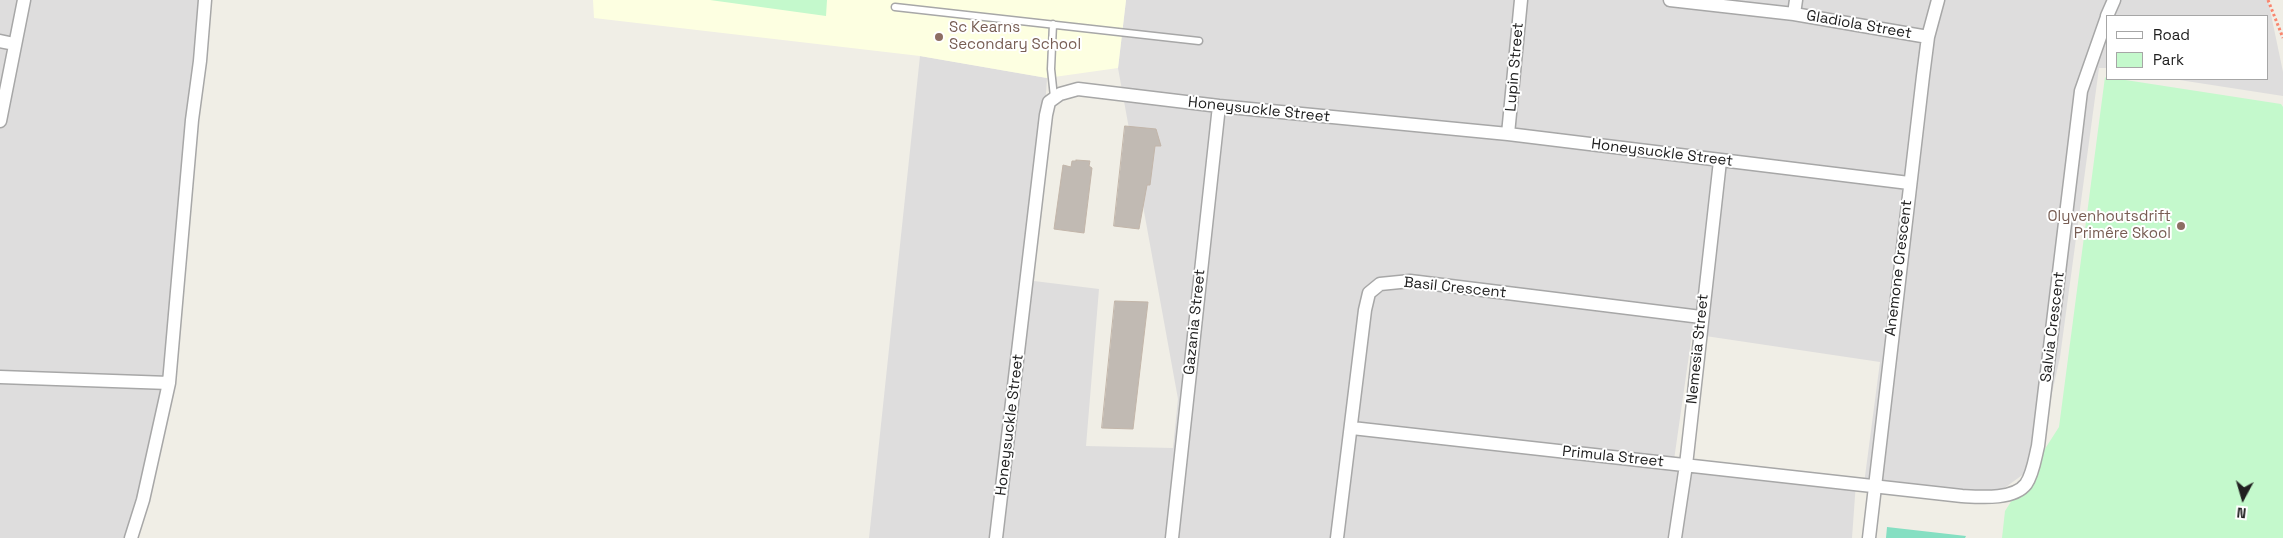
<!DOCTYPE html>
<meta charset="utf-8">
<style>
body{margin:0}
#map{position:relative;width:2283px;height:538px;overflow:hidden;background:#f0eee6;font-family:"Space Grotesk",sans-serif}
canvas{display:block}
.legend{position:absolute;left:2106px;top:15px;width:162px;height:65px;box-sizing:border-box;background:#fff;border:1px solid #a6a6a6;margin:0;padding:6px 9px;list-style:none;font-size:15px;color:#202020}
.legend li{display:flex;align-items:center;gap:10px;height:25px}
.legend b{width:25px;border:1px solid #a6a6a6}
.north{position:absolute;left:2218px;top:473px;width:50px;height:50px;-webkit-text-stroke:4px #fff;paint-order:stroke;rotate:186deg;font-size:14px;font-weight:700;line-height:20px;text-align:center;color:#202020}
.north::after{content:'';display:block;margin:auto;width:18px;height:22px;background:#202020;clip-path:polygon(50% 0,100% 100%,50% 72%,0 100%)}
</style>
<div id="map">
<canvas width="2283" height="538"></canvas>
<ul class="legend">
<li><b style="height:6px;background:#fff"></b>Road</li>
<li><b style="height:14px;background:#c4f9cc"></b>Park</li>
</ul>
<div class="north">N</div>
</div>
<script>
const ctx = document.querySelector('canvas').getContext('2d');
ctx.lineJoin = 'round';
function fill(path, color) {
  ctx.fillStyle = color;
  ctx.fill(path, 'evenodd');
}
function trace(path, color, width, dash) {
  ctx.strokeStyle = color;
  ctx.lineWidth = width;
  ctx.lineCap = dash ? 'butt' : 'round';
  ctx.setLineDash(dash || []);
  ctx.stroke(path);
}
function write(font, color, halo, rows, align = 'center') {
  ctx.font = font + ' "Space Grotesk",sans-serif';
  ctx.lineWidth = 4;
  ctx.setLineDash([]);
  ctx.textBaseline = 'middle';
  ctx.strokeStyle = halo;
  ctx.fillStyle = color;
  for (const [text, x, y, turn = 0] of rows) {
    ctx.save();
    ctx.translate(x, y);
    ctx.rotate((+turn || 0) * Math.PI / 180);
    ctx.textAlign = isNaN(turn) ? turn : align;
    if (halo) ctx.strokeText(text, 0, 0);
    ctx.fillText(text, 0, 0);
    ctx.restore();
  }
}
const residential = new Path2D(`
 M0 0H203L173 383 148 507 136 538H0Z
 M1126 0H2268L2283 72V96L2173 79H2267V16H2107V68H2099L2060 357 2036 465 1999 492 1864 484 1880 362 1692 334 1674 460 1856 482 1852 538H869L920 56 1047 78 1034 281 1099 289 1086 446 1173 448 1178 399 1118 68Z`);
const education = new Path2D(`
 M593 0H1126L1118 68 1047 78 920 56 594 18Z`);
const park = new Path2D(`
 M710 0H827L826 16Z
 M2105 77 2107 79H2119L2281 104 2283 107V538H2002L2005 511 2059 427Z`);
const pitch = new Path2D(`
 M1887 527 1966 536 1965 538H1886Z`);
const building = new Path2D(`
 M1125 126 1156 129 1161 146H1155L1150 185H1147L1139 229 1114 226Z
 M1076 160 1090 161 1089 166 1092 168 1084 233 1054 229 1063 165 1071 167 1072 161H1076Z
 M1115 301 1148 302 1133 429 1102 428Z`);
const path = new Path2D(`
 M2268 0 2283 38`);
const service = new Path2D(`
 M895 7 1199 41
 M1053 24 1051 69 1054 97`);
const minor = new Path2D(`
 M1670 0 1794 14 1928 37
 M1794 14 1796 0
 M2107 16 2114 0
 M0 41 14 44
 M0 121 24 0
 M1508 134 1521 0
 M0 377 169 383
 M1352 428 1962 496C1980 497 2014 500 2026 484 2033 474 2035 458 2038 446L2081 91 2107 17
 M131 538 143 500 169 383 192 120 200 61 205 0
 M996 538 1046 115 1049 102 1060 94 1078 89 1219 106 1508 134 1909 183
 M1172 538 1219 106
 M1337 538 1365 310 1369 293 1380 284 1410 281 1701 317
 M1675 538 1686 465 1720 161
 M1869 538 1923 76 1928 37 1938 0`);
const markers = [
 [939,37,5,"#8d6e63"],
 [2181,226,5,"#8d6e63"]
];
const streetNames = [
 ["Gladiola Street",1859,25,10],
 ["Lupin Street",1515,67,-85],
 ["Honeysuckle Street",1259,110,6],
 ["Honeysuckle Street",1662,153,7],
 ["Anemone Crescent",1899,268,-83],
 ["Basil Crescent",1455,288,6],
 ["Gazania Street",1195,322,-84],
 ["Salvia Crescent",2053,327,-83],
 ["Nemesia Street",1698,349,-84],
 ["Honeysuckle Street",1010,425,-83],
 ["Primula Street",1613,457,6]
];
const educationNames = [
 ["Sc Kearns",949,28],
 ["Secondary School",949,45],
 ["Olyvenhoutsdrift",2171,217,"right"],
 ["Primêre Skool",2171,234,"right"]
];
fill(residential, '#dedddd');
fill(education, '#fdffe1');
fill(park, '#c4f9cc');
fill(pitch, '#85dfc2');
fill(building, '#c1bab3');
trace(building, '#c2b5a9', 1);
trace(service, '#a7a7a7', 9);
trace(minor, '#a7a7a7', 15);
trace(path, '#f9866f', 3, [2.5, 2.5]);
trace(service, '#fff', 6);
trace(minor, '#fff', 12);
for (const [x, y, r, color] of markers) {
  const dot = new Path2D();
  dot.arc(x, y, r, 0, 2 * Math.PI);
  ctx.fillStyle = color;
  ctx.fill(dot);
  trace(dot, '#fff', 2);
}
write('15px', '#202020', '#fff', streetNames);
write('15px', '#785e54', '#fff', educationNames, 'left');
</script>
